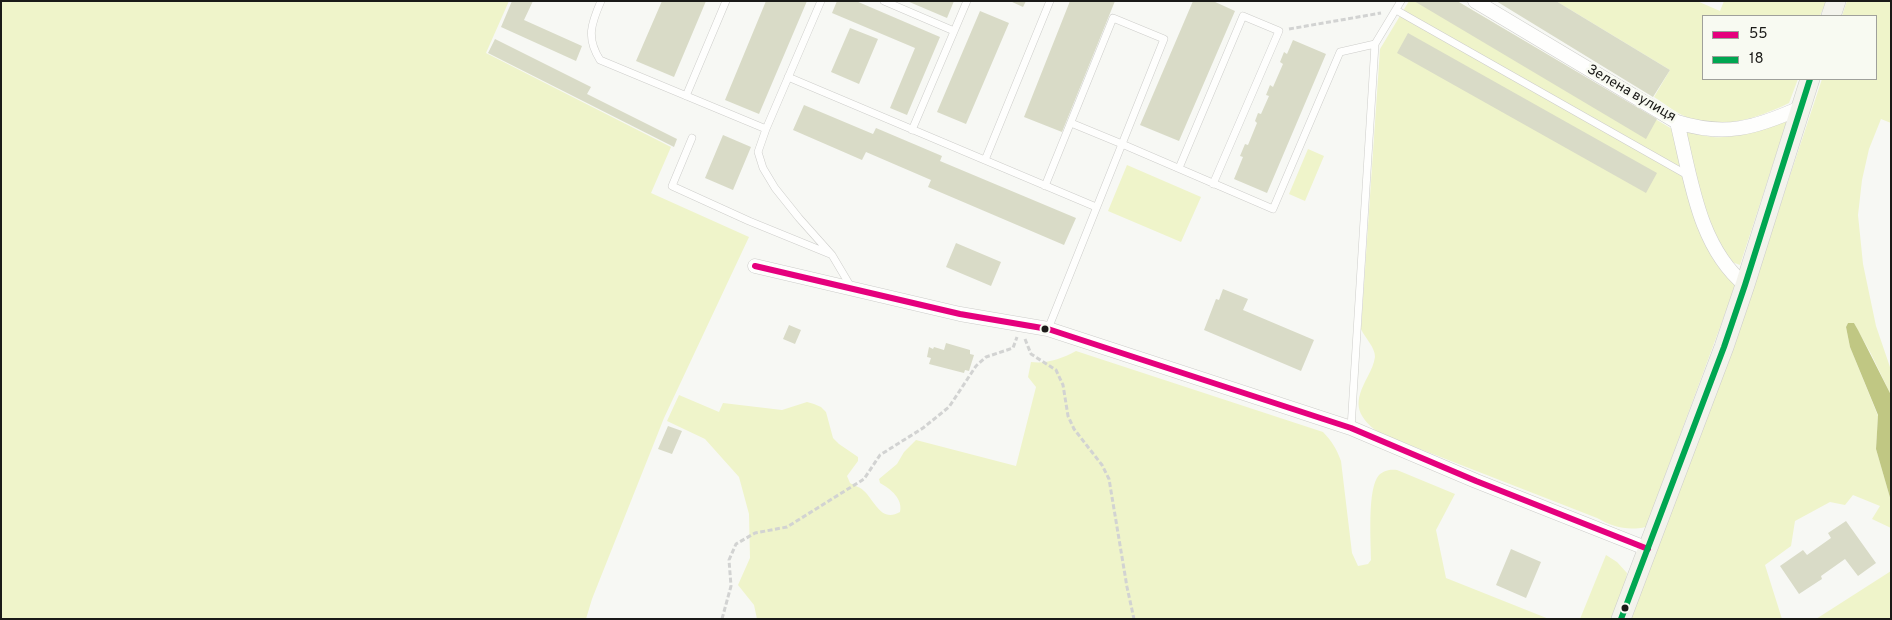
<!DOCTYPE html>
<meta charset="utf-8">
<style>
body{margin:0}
#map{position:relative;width:1892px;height:620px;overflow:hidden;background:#f7f8f4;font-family:Overpass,sans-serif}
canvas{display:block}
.frame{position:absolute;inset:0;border:2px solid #1a1a18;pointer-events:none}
.legend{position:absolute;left:1702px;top:15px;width:175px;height:65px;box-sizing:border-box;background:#f8faf2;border:1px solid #9fa09b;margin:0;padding:6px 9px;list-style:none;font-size:15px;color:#1a1a18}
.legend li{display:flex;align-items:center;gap:10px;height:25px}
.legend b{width:25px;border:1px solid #9fa09b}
</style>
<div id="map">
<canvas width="1892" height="620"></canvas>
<div class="frame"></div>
<ul class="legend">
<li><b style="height:6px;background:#e5007d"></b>55</li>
<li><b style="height:6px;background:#00a651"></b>18</li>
</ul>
</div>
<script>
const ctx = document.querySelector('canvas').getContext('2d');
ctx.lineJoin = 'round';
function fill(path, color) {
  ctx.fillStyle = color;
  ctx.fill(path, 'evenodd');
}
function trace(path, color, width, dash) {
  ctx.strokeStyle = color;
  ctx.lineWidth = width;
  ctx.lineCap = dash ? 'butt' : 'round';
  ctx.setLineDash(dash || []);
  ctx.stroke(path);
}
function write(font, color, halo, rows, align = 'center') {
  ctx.font = font + ' Overpass,sans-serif';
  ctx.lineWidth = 5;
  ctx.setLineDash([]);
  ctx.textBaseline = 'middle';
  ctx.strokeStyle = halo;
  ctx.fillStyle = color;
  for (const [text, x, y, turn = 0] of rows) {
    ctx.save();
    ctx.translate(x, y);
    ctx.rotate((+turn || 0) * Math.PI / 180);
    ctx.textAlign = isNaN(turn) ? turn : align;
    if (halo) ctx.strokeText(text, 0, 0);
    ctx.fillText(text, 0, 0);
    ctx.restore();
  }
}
const green = new Path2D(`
 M1 1H509L486 53 671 147 651 193 749 237 664 418 592 599 586 619H1Z
 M1409 1H1457L1672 129C1684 177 1695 251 1736 284L1646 527C1627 531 1613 527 1597 518L1379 433C1354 414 1354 402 1368 376 1371 370 1374 364 1375 357 1375 347 1365 338 1361 329L1380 49Z
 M1556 1H1697L1720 11 1724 1H1826L1820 16H1703V79H1798L1789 103C1756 119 1715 133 1680 114 1671 109 1662 102 1654 97L1670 70Z
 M1847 1H1891V123L1881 119 1869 149 1862 180 1858 215 1863 264 1876 326 1891 370V395L1871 354 1854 323H1848L1846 327 1850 347 1878 416 1876 449 1891 501V528L1872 519 1880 506 1853 495 1845 505 1830 502 1795 521 1791 546 1765 565 1782 619H1631L1733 348 1822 79H1876V16H1842Z
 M1787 121 1740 265 1732 262 1728 258 1715 234 1702 201 1685 131C1694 133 1704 136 1713 137 1737 139 1764 128 1787 121Z
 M1308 149 1324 156 1305 201 1289 194Z
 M1127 165 1201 197 1181 242 1108 211Z
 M1076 351 1323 432C1332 441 1337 450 1341 461L1352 553 1358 566 1368 564 1371 560C1371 542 1367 488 1379 475 1384 470 1391 469 1397 470L1455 494 1436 530 1446 578 1549 619H757L754 605 738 585 750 558 749 514 739 477 705 439 667 421 679 395 719 412 723 403 782 410 807 402 814 404 821 407 826 412 833 438 839 444 858 457V461L847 476 850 483C854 486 861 487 864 491 875 501 881 523 900 512 903 499 891 489 880 483L879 479 897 464 904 452 916 440 1016 466 1036 387 1028 377 1031 362C1047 364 1061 359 1076 351Z
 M1606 555 1617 562 1627 573 1624 590 1612 619H1580Z
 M1891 571V618L1889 619H1816Z`);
const water = new Path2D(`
 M1848 323H1854L1858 330 1891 395V501L1876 449 1878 415 1850 347 1846 327Z`);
const building = new Path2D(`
 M512 1H533L524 20 582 46 576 61 501 27Z
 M662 1H706L674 77 636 61Z
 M766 1H807L759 114 725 100Z
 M837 1H856L940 37 907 115 890 108 915 48 832 13Z
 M907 1H954L947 18Z
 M1010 1H1026L1023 7Z
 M1070 1H1115L1062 132 1024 117Z
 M1193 1H1213L1235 11 1179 141 1140 125Z
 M1414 1H1457L1657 119 1646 139Z
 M1496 1H1556L1670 70 1653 97Z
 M980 11 1009 23 966 124 937 112Z
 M850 28 878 39 859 84 831 72Z
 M1408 33 1657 173 1646 193 1397 53Z
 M495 39 591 87 587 94 677 139 674 147 488 53Z
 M1293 40 1326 54 1267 193 1234 179 1243 157 1240 156 1245 144 1248 145 1257 123 1255 121 1258 113 1261 114 1269 96 1266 95 1270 85 1273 87 1283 64 1280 62 1284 52 1287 54Z
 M804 105 873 134 876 128 942 156 940 161 1076 218 1064 245 928 187 931 180 866 152 862 160 793 130Z
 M723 135 751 147 733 190 705 178Z
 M956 243 1001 262 991 286 946 267Z
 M1223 289 1248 299 1243 310 1314 340 1301 371 1204 330 1216 299 1219 300Z
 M789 325 801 330 795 344 783 339Z
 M946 343 970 350V354L974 355 969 371 965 370 964 373 929 364 931 358 927 357 929 347 933 349 934 347 944 350Z
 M668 426 682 431 672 454 658 449Z
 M1846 521 1876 563 1858 576 1845 559 1821 576 1822 579 1799 594 1780 566 1803 550 1807 555 1831 538 1828 533Z
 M1511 549 1541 562 1526 598 1496 585Z`);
const path = new Path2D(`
 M1289 29 1381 13
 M1025 339 1031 354 1056 370 1063 385 1068 416 1074 429 1102 465 1109 479 1127 587 1134 619
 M722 619 731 586 729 560 736 544 755 533 787 527 864 479 880 455 923 428 949 407 976 366 986 357 1013 348 1017 337`);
const lane = new Path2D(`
 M601 1C591 24 586 38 600 60L766 129 758 152 763 168 775 188 799 218 832 255 851 287
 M884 1 954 31
 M1396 10 1689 176
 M788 77 1096 207
 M686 96 726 1
 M766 129 821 1
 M912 130 967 1
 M692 138 672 186 749 221 830 254
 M985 160 1050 1
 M1179 168 1243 16 1279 31 1213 184
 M1045 186 1113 18 1164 39 1122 144 1071 123
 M1048 329 1122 144 1273 209 1340 52 1375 44
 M1351 428 1375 44 1401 1`);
const street = new Path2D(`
 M1475 1 1677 122C1725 137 1755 128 1800 108
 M1677 122C1691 178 1698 246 1745 285
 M755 266 960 314 1048 329 1351 428 1476 481 1648 549`);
const secondary = new Path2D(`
 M1831 16 1836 1
 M1621 619 1724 347 1745 285 1810 79`);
const bus1 = new Path2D(`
 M755 266 960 314 1048 329 1351 428 1476 481 1648 549`);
const bus2 = new Path2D(`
 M1621 619 1724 347 1745 285 1810 79`);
const markers = [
 [1045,329,4.5,"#1a1a18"],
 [1625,608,4.5,"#1a1a18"]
];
const streetNames = [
 ["Зелена вулиця",1631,94,30]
];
fill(green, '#eff4ca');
fill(water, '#c0c783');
fill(building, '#d9dbc7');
trace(lane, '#cdcdca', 8);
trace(street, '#cdcdca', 15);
trace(secondary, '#cdcdca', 20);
trace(path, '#d2d3d2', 3, [5, 2.5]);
trace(lane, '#fefefd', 7);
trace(street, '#fefefd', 14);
trace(secondary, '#f3f3ec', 19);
trace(bus1, '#e5007d', 6);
trace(bus2, '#00a651', 6);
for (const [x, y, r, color] of markers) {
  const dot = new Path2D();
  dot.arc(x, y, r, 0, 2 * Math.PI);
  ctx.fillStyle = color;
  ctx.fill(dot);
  trace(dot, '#f8faf2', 2);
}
write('14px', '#1a1a18', '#f8faf2', streetNames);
</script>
